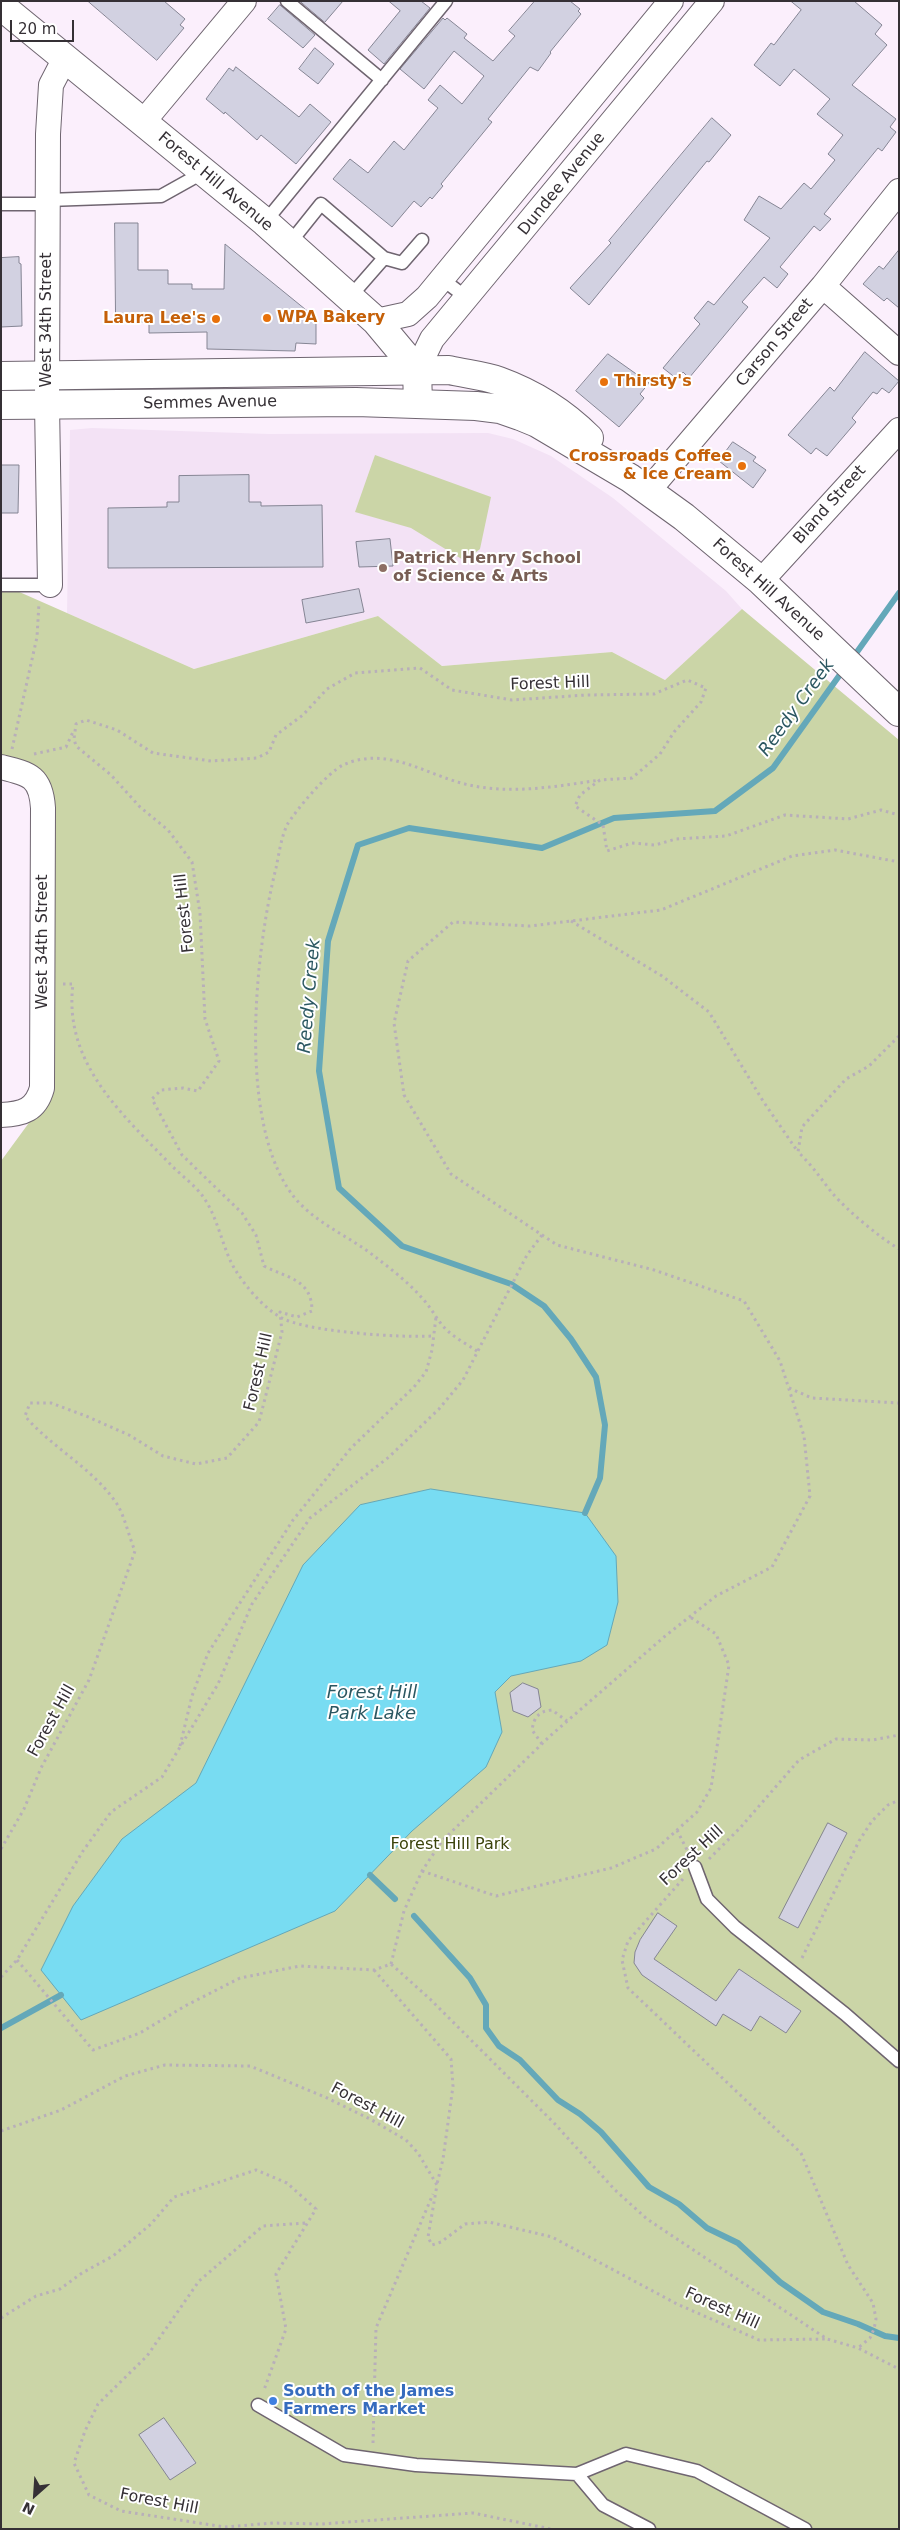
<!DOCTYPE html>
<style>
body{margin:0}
#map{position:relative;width:900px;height:2530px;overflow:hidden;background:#fbeffc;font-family:"DejaVu Sans",sans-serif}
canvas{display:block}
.frame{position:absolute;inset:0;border:2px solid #353035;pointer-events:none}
.north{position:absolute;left:10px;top:2470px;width:50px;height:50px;-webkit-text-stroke:4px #fff;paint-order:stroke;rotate:206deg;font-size:14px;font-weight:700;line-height:20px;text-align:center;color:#353035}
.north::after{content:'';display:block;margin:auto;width:18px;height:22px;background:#353035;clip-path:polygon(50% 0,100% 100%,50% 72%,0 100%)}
.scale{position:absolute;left:10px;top:20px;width:64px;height:22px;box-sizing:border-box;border:2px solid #353035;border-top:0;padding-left:6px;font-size:15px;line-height:18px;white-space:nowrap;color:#353035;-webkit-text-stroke:4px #fff;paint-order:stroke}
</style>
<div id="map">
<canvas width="900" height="2530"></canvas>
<div class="frame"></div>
<div class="north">N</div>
<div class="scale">20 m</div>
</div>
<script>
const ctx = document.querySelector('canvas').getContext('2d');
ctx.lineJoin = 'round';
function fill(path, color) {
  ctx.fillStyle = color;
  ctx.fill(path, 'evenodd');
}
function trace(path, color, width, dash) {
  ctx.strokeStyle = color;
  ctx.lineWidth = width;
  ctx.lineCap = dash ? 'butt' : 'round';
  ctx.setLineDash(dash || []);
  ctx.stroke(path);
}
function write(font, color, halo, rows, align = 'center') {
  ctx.font = font + ' "DejaVu Sans",sans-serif';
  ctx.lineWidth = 4;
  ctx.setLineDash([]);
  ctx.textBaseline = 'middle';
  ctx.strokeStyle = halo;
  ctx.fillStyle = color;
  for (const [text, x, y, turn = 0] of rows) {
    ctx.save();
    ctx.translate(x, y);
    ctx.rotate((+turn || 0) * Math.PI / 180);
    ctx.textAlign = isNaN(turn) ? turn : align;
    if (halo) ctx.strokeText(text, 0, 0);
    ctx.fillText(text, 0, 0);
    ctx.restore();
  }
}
const built = new Path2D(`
 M92 428 269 434 488 433 513 439 551 456 613 498 726 591 742 609 665 680 612 652 442 666 378 616 194 669 67 613 70 430Z`);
const green = new Path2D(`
 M375 455 491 497 480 549 465 561 411 528 355 512Z
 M1 587H8L194 669 378 616 442 666 612 652 665 680 742 609 899 740V2529H1V1161L42 1105 38 789 1 771Z`);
const water = new Path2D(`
 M431 1489 585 1513 616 1556 618 1602 607 1645 581 1661 511 1676 495 1692 502 1732 486 1767 412 1831 335 1911 81 2020 41 1970 73 1906 122 1839 196 1783 303 1565 360 1505Z`);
const stream = new Path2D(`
 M852 659 899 593
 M585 1513 600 1478 605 1425 596 1377 571 1339 544 1306 511 1284 402 1246 339 1188 319 1071 328 941 358 845 409 828 542 848 614 818 715 811 773 768 844 669
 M370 1875 395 1899
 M414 1916 470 1978 486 2005V2028L499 2046 520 2060 558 2100 580 2114 601 2132 649 2187 679 2204 707 2228 738 2243 780 2282 823 2312 858 2324 885 2336 899 2338
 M1 2028 61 1995`);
const building = new Path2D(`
 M88 1H164L185 19 180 25 184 28 157 60Z
 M300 1H343L325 22Z
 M389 1H421L430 8 384 64 368 50 400 11Z
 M535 1H570L580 9 578 11 581 14 550 52 551 53 538 71 530 67 488 119 492 122 441 184 443 186 432 199 430 197 421 207 414 201 392 227 333 179 350 159 368 173 394 141 404 150 438 108 428 100 440 85 462 104 484 76 454 51 424 89 400 69 443 18 445 20 447 18 467 34 464 38 493 61 515 36 509 31Z
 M791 1H854L882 25 875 34 887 45 852 85 896 119 890 127 896 132 882 151 878 148 824 214 831 219 820 231 814 226 780 267 788 274 777 288 764 277 742 302 748 307 689 378 683 372 677 379 663 368 700 324 694 318 708 301 714 305 770 238 744 220 759 196 781 209 804 183 811 189 835 160 828 154 843 135 817 114 830 99 794 69 780 86 754 65 771 43 774 45 801 10Z
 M280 5 315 35 303 48 268 19Z
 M315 48 334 64 318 84 299 69Z
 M236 67 299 117 310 104 331 122 296 164 261 135 257 140 225 112 224 114 206 99 229 68 233 71Z
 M712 118 731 135 709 162 707 161 589 305 570 288 611 243 609 241Z
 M115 223H138V270H168V284H192V289H224L225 244 316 318V344L296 343 295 351 207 349V332L149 333V322H116Z
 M899 250V308L887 298 884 301 863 284 879 266 883 269Z
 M19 257V263L21 264 22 326 1 327V258Z
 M865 352 899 381 889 393 882 388 877 394 873 392 852 418 856 422 827 456 816 448 811 454 788 435 830 387 834 391Z
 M608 354 649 383 640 394 644 398 619 427 576 391Z
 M733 442 756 457 753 461 766 470 753 488 719 461Z
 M1 465H19L18 513H1Z
 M249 475V502H261V506L322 505 323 567 108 568V508L167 507V502H179V476Z
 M390 539 393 566 359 567 356 542Z
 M359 589 364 612 306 623 302 600Z
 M523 1683 538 1689 541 1707 528 1717 513 1711 510 1693Z
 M828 1823 847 1833 798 1928 779 1918Z
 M658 1913 677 1926 654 1959 716 2001 739 1969 801 2011 786 2033 760 2016 751 2031 723 2014 716 2026 642 1975 634 1963 635 1952 640 1940Z
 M164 2418 196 2463 170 2480 139 2435Z`);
const path = new Path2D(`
 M12 749 37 637 39 603
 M34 754 66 747 73 732
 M571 921 662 976 709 1012 763 1101 798 1152
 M63 984H73C63 1063 122 1114 172 1166 182 1176 196 1186 204 1198 219 1220 223 1251 236 1271 246 1287 263 1307 280 1317 304 1332 404 1338 433 1336
 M899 1036 869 1066 846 1079 802 1127 798 1152C812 1165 821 1179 833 1194 848 1211 879 1237 899 1249
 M477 1351C468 1345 457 1339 449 1332 438 1323 432 1308 422 1298 409 1283 390 1268 374 1256 345 1233 308 1221 287 1187 239 1111 255 952 276 868 279 854 281 838 287 825 296 810 327 773 343 765 390 744 429 778 474 786 515 794 559 786 600 780
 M789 1388 812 1398 899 1403
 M542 1744 532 1730C534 1717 539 1711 552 1710L567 1721
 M180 1746 192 1696 208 1653 293 1520 351 1448 414 1387 426 1372 432 1350 436 1317
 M677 1830 688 1852
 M1 1849 24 1809 41 1768 89 1680 135 1551C129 1537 125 1517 117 1504 93 1468 52 1448 25 1416L30 1403H51L86 1416 129 1435 163 1456 196 1464 227 1458 259 1422 282 1332 280 1312 297 1317 312 1311C312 1279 287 1278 264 1266L256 1235 242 1213 182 1155 152 1099 161 1090 183 1088 198 1091 219 1061 205 1019 200 913 192 862 168 830 140 807 111 775 76 746 74 739 76 724 86 720 117 730 153 753 211 761 257 758 269 752 276 735 303 715 327 689 355 673 420 668 452 690 512 700 586 695 654 694 687 680 706 688 701 702 674 732 660 754 632 778 600 780 580 795 575 806 603 825 607 851 632 843 655 845 676 839 726 836 785 815 848 819 881 810 899 815
 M709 1859 740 1828 799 1760 836 1739 873 1740 899 1735
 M422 1871 496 1896 611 1868 656 1849 697 1812 711 1788 729 1665 716 1634 690 1617
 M683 1879 628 1941 622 1960 628 1988 801 2153 848 2265 873 2303 876 2319 874 2329 870 2338 858 2348
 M802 1958 859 1841 872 1821 888 1805 899 1800
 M17 1960 93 2050 140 2033 185 2006 240 1978 300 1966 374 1970 391 1964 430 1999 554 2123 615 2190 647 2219 827 2339 858 2348 899 2369
 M391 1964 404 1911 422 1871 442 1841 550 1736 664 1637 716 1596 772 1567 810 1496 804 1436 780 1361 744 1301 654 1270 557 1245 451 1174 404 1095 394 1023 408 961 453 922 530 926 661 910 792 856 835 850 899 862
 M374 1970 451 2059 453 2086 443 2159 437 2184
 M1 1977 17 1960 83 1851 111 1812 162 1777 218 1684 252 1604 310 1518 389 1457 439 1409 463 1380 527 1255 542 1235
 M1 2131 61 2110 125 2076 165 2065 250 2066 325 2097 370 2119 406 2140 418 2153 437 2185 428 2237 432 2245 441 2242 465 2224 489 2222 552 2237 677 2304 759 2340 827 2339
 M305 2223 263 2226 199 2281 147 2356 98 2404 85 2431 74 2463 89 2495 121 2511 225 2527 273 2523 321 2524 473 2513 551 2529
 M1 2318 36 2296 60 2289 82 2273 113 2256 151 2224 174 2197 256 2170 287 2183 316 2209 276 2274 286 2329 264 2390
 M373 2443 376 2328 433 2194`);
const lane = new Path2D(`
 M287 1 382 80
 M48 200 161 196 204 172
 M1 204H48
 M265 222 446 1
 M289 244 321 204 384 258 349 298
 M384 258 402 263 422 240
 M442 279 467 298
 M1 585H50
 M695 1867 707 1899 735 1927 845 2014 899 2061
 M258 2405 344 2455 416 2465 577 2474 626 2454 697 2471 805 2529
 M577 2474 603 2505 649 2529`);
const street = new Path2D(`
 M143 122 244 1
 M823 286 899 353
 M376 321 408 314 427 297 671 1
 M417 370 432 339 712 1
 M648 491 823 286 899 191
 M761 581 899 430
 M50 585 47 404 48 134 51 85 65 58
 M1 767C29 774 41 776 43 808L42 1088C36 1110 23 1114 1 1115`);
const secondary = new Path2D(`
 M1 6 265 222 376 321 417 370 418 403`);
const primary = new Path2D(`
 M1 376 449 370C465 374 483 375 499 381 532 393 564 413 589 438
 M1 405 356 402 476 406 500 409 520 416 537 423 630 478 684 517 761 581 899 712`);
const markers = [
 [267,318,5,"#e8710a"],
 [216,319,5,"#e8710a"],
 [604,382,5,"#e8710a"],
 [742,466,5,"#e8710a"],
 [383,568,5,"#8d6e63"],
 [273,2401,5,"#3f7fe0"]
];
const streetNames = [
 ["Forest Hill Avenue",215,182,40],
 ["Dundee Avenue",562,184,-51],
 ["West 34th Street",47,320,-90],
 ["Carson Street",775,343,-50],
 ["Semmes Avenue",210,403,-1],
 ["Bland Street",830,505,-48],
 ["Forest Hill Avenue",768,590,42],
 ["Forest Hill",550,684,-2],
 ["Forest Hill",185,913,-96],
 ["West 34th Street",43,942,-90],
 ["Forest Hill",259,1372,-77],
 ["Forest Hill",52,1721,-61],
 ["Forest Hill",692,1856,-43],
 ["Forest Hill",367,2106,28],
 ["Forest Hill",722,2309,24],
 ["Forest Hill",159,2502,11]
];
const foodNames = [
 ["WPA Bakery",277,318],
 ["Laura Lee's",206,319,"right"],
 ["Thirsty's",614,382],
 ["Crossroads Coffee",732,457,"right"],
 ["& Ice Cream",732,475,"right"]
];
const educationNames = [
 ["Patrick Henry School",393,559],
 ["of Science & Arts",393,577]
];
const parkNames = [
 ["Forest Hill Park",450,1845]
];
const shopNames = [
 ["South of the James",283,2392],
 ["Farmers Market",283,2410]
];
const waterNames = [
 ["Reedy Creek",797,708,-54],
 ["Reedy Creek",310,996,-85],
 ["Forest Hill",372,1693],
 ["Park Lake",372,1714]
];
fill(built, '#f3e2f5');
fill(green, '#cbd5a7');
fill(water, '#78dcf2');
trace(water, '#64a8b9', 1);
trace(stream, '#64a8b9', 6);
fill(building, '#d2d1e1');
trace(building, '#858594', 1);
trace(lane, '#6f6570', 15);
trace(street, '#6f6570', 26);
trace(secondary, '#6f6570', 30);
trace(primary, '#6f6570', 30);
trace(path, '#b8afb9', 3, [2.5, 4]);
trace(lane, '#fff', 12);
trace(street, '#fff', 24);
trace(secondary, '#fff', 28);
trace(primary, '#fff', 28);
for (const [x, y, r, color] of markers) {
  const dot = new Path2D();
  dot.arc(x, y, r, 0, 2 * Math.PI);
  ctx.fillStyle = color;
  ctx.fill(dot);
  trace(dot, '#fff', 2);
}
write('16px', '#353035', '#fff', streetNames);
write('bold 16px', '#c56008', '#fff', foodNames, 'left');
write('bold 16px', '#785e54', '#fff', educationNames, 'left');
write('16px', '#3b430b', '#fff', parkNames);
write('bold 16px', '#366cbe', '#fff', shopNames, 'left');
write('italic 18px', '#2b5761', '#fff', waterNames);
</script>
